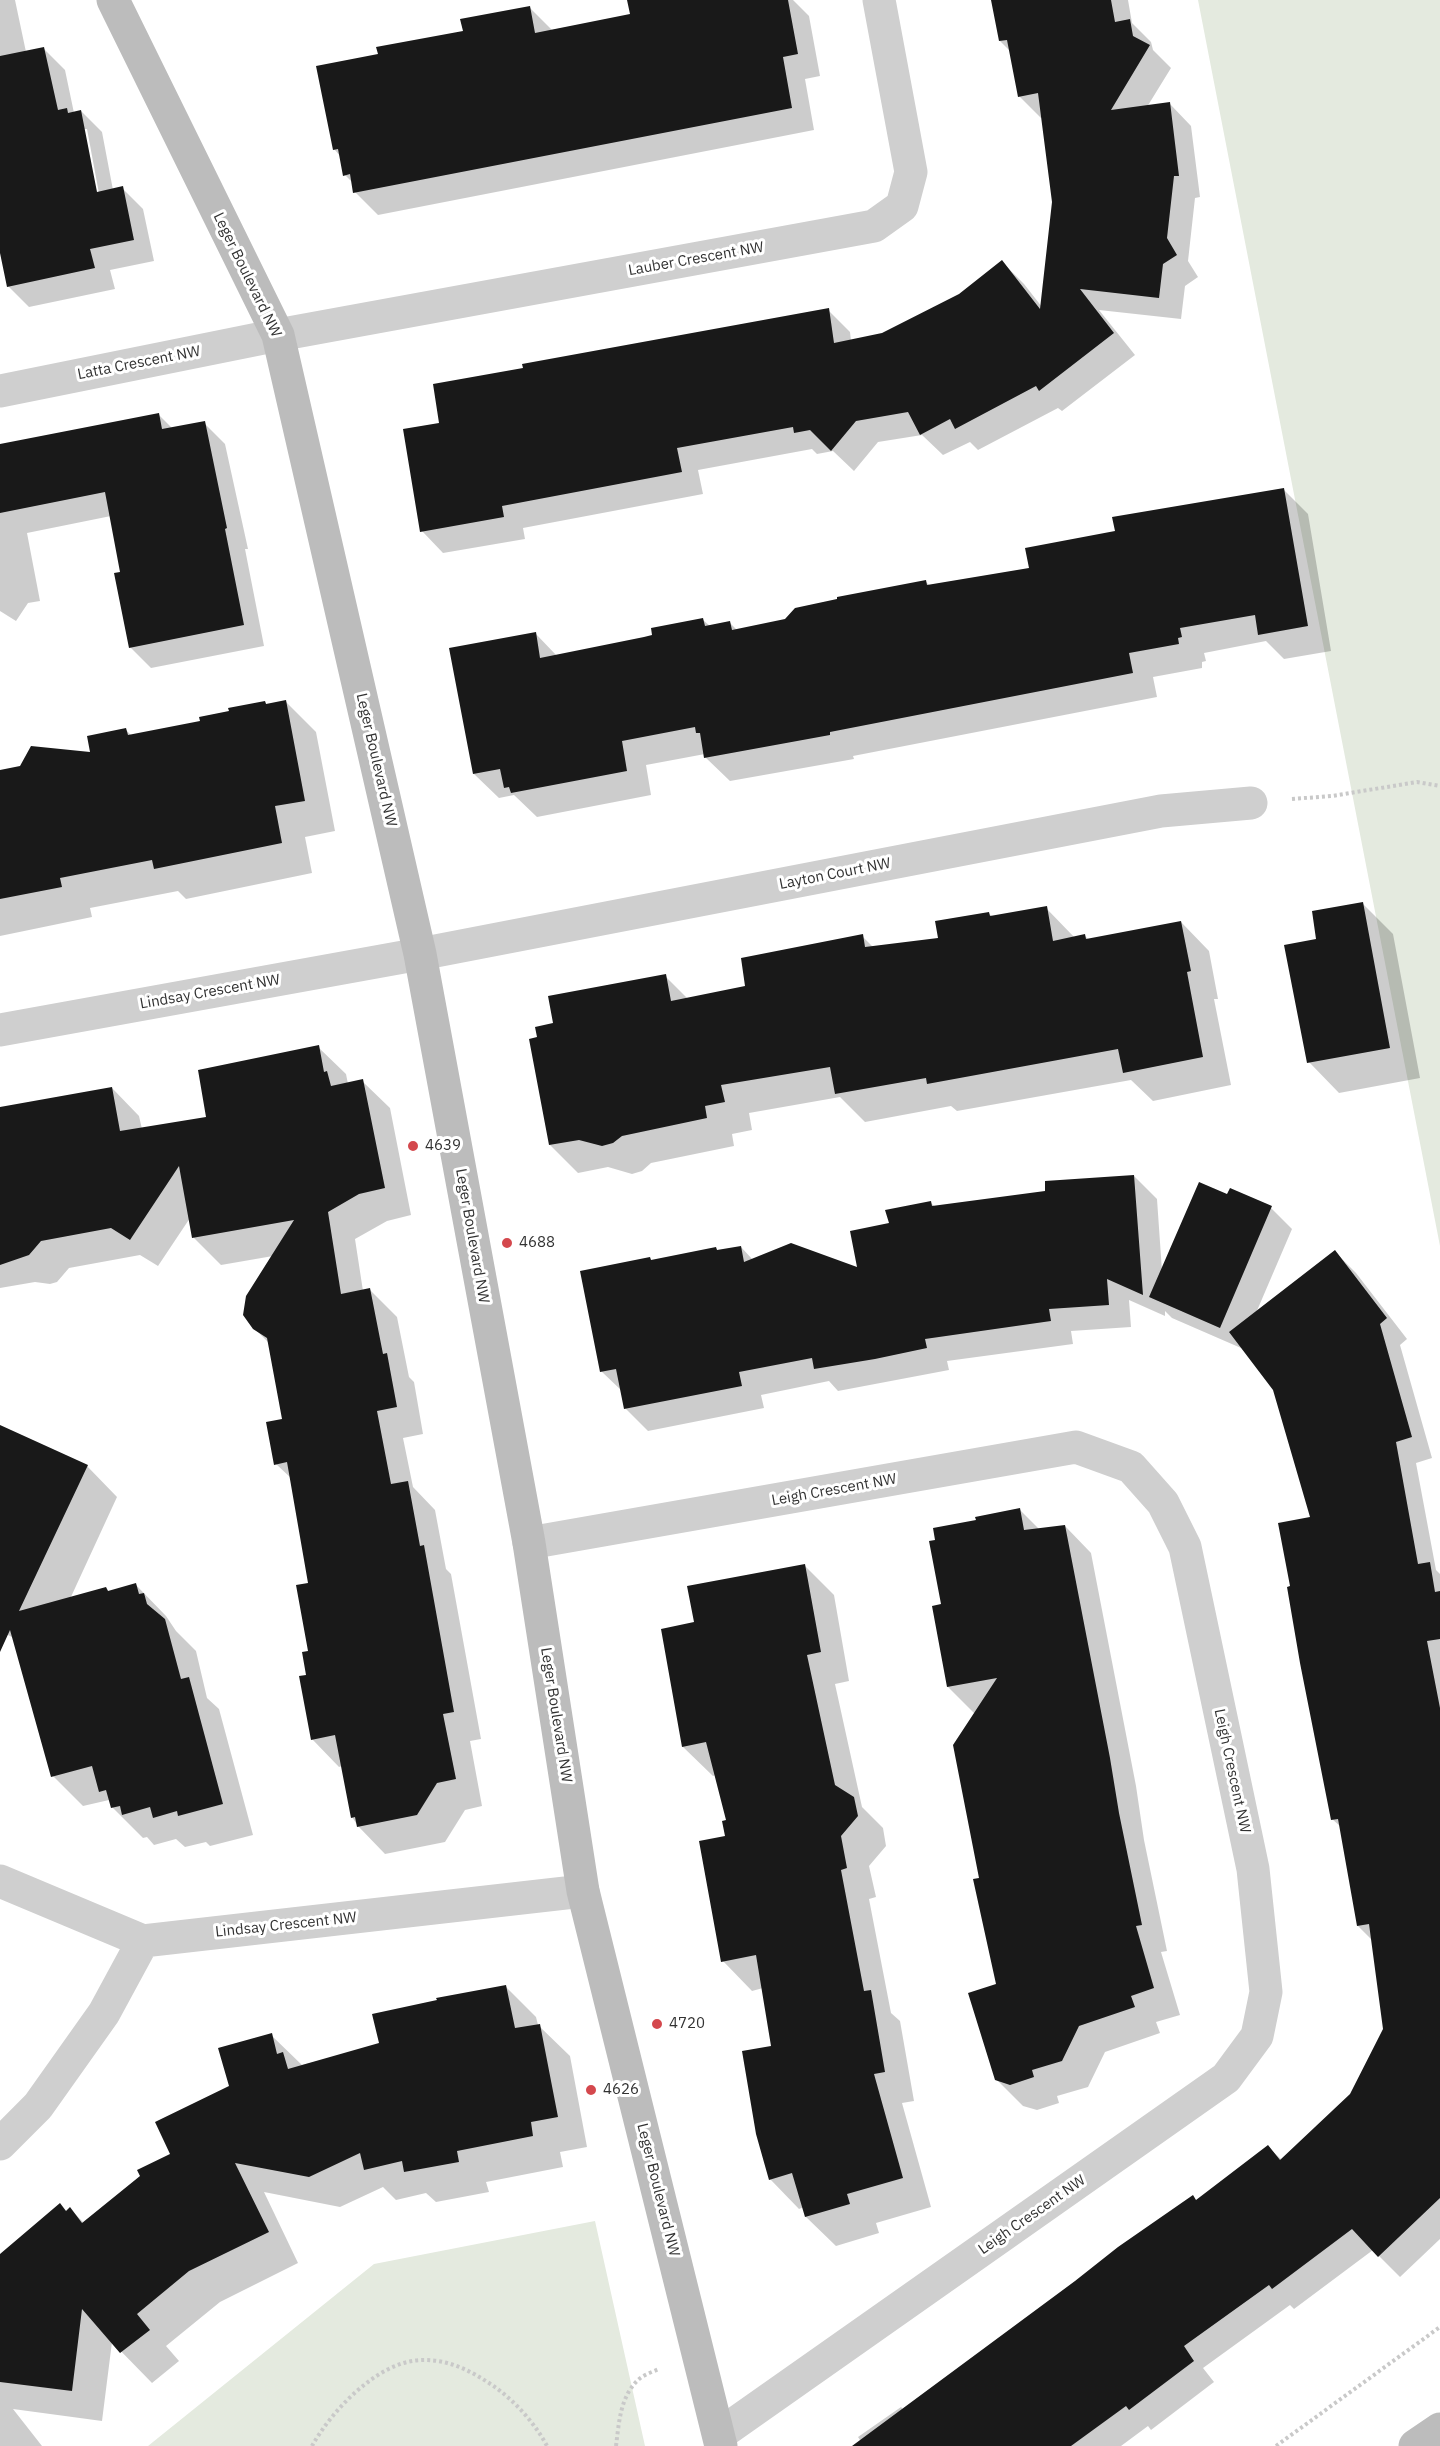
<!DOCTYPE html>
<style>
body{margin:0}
canvas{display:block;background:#fff}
</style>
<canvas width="1440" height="2446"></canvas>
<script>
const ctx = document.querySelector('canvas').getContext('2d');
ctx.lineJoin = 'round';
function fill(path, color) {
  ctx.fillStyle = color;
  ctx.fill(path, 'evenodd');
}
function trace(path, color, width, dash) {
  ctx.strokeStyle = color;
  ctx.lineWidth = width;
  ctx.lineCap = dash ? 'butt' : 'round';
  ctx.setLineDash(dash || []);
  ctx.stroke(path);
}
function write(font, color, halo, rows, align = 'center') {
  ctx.font = font + ' "IBM Plex Sans",sans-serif';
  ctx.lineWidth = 6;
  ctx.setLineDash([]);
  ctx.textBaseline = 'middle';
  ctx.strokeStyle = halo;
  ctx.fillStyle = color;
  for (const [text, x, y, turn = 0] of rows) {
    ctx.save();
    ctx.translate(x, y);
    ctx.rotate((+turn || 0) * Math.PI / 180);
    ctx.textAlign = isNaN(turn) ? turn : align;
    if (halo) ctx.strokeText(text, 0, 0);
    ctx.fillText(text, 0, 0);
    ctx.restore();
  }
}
const green = new Path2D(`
 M1198 0H1440V1246Z
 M595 2221 645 2446H148L374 2264Z`);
const shadow = new Path2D(`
 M0 0H15L26 52 44 49 65 70 74 113 81 111 102 132 113 190 122 188 143 209 154 261 110 270 115 289 29 307 8 286 0 245ZM84 129H87L100 199H97Z
 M629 0H793L809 16 820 76 805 79 814 130 378 215 355 192 353 183 345 175 341 157 334 149 379 56 464 32 529 7 552 30 632 15Z
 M992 0H1128L1132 23 1151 42 1153 50 1171 68 1147 107 1170 104 1191 126 1200 197 1195 198 1188 261 1198 277 1185 286 1181 319 1099 310 1135 355 1062 411 1058 408 978 450 970 442 943 455 922 435 878 442 854 471 833 451 817 454 812 449 698 470 703 494 523 528 525 539 443 553 422 531 441 424 525 369 828 310 850 332 851 341 882 335 960 295 1002 262 1024 284 1042 307 1054 202 1043 118H1041L1019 96 1010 51 1000 41Z
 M158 414 173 429 204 423 225 444 248 549H245L264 646 151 668 130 647 122 573 111 516 27 533 40 601 28 603 16 621 0 611V475Z
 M1284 490 1308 514 1331 651 1284 659 1266 641 1204 653 1206 661 1202 662V668L1153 677 1157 697 853 756 854 759 730 781 705 757V754L646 765 651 795 537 817 514 795 499 798 474 774 535 633 557 656 645 639 703 620 710 626 730 623 737 630 786 621 926 582 930 586 1030 569 1117 532Z
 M285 701 316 732 335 831 305 837 312 873 186 899 178 891 90 908 92 917 0 936V772L92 754 126 730 132 736 201 723 265 702 267 705Z
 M1362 903 1393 934 1420 1078 1339 1093 1309 1062 1318 941Z
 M1046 908 1075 938 1085 936 1089 940 1181 922 1209 951 1218 999H1214L1231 1085 1153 1101 1131 1080 957 1111 951 1106 865 1122 840 1097 749 1113 752 1130 732 1134 734 1146 651 1163 642 1171 632 1174 608 1167 578 1173 550 1145 538 1038 555 1024 665 976 688 999 747 987 862 936 873 947 939 939 988 913 993 917Z
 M318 1047 346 1074 348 1084 362 1081 390 1108 411 1215 387 1221 355 1239 363 1291 370 1290 397 1317 409 1377 414 1382 423 1434 403 1438 413 1487 435 1510 446 1569 451 1574 481 1739 470 1741 482 1806 465 1810 445 1842 385 1854 358 1826 352 1817 342 1766 339 1767 312 1739 308 1676 309 1584 292 1479 276 1464 284 1421 269 1343 254 1328 273 1256 221 1265 194 1238 190 1218 158 1266 140 1255 69 1268 57 1282 50 1284 35 1282 0 1288V1109L112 1088 139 1116 142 1129 208 1118Z
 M1134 1176 1157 1199 1162 1271 1228 1196 1271 1208 1292 1229 1256 1313 1335 1252 1356 1273 1407 1339 1400 1345 1432 1458 1416 1463 1436 1570 1440 1574V2239L1400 2277 1373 2250 1294 2309 1290 2305 1203 2368 1214 2382 1151 2430 1148 2426 1121 2446H864L858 2437 901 2407 903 2409 1197 2201 1268 2147 1282 2160 1351 2095 1388 2023 1372 1940 1358 1926 1341 1827 1332 1819 1292 1588 1312 1518 1274 1389 1242 1346 1241 1348 1172 1318 1165 1311V1316L1129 1300 1131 1327 1071 1331 1073 1344 947 1361 949 1370 838 1391 829 1381 761 1395 764 1408 648 1431 625 1408 622 1391 601 1371 650 1259 652 1261 716 1249 718 1251 741 1247 753 1260 859 1269 891 1224 930 1202 935 1207 1047 1192Z
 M0 1426 87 1466 117 1497 70 1599 106 1589 109 1592 136 1585 166 1616 176 1631 196 1651 207 1698 219 1709 253 1835 210 1846 206 1842 185 1847 176 1839 154 1845 147 1837 143 1838 113 1808 109 1800 83 1806 53 1776 14 1638 0 1631Z
 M1019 1509 1039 1529 1065 1526 1091 1553 1136 1786 1144 1840 1167 1951 1161 1952 1180 2015 1156 2022 1160 2033 1105 2052 1088 2087 1057 2096 1059 2103 1037 2110 1023 2106 996 2079 997 1985 981 1879 975 1714 948 1687 943 1605 977 1521Z
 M805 1566 834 1595 849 1681 835 1684 862 1807 883 1828 886 1846 869 1866 876 1897 869 1899 891 2013 900 2021 914 2101 902 2103 931 2207 876 2223 879 2233 836 2246 806 2217 804 2207 799 2209 770 2179 773 2047 763 1988 752 1991 723 1961 727 1822 716 1775 713 1776 683 1747 696 1624Z
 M505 1986 536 2017 538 2025 570 2056 587 2147 560 2152 563 2167 486 2182 489 2192 436 2202 426 2193 396 2200 383 2187 340 2207 264 2192 298 2263 220 2302 166 2346 179 2361 152 2383 112 2342 102 2421 13 2409 42 2446H0V2256L70 2209 84 2223 172 2155 231 2087 271 2035 302 2065 381 2045Z`);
const building = new Path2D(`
 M627 0H788L798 54 783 57 792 108 353 193 350 174 343 176 338 149 333 150 316 66 378 54 376 47 463 31 460 19 530 6 535 33 630 14Z
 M991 0H1111L1115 22 1130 19 1133 36 1150 45 1111 110 1170 102 1179 176H1174L1167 238 1177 255 1163 264 1159 298 1080 289 1114 333 1039 391 1036 386 955 429 950 419 920 435 908 412 856 421 831 451 810 430 794 433 793 427 677 448 682 472 502 506 504 517 420 532 403 429 439 423 433 384 523 368 522 364 829 308 834 343 882 333 959 294 1002 260 1040 309 1052 202 1038 93 1018 97 1007 40 999 41Z
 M44 47 58 110 67 108 68 113 81 110 97 192 123 186 134 240 90 249 95 268 7 287 0 253V56Z
 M159 413 162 429 205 421 227 528 225 529 244 625 129 648 114 573 120 572 105 492 0 513V444Z
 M1284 488 1308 626 1258 635 1255 615 1180 628 1182 637 1178 638 1179 644 1129 653 1133 673 830 732V735L704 758 700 733H696L695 727 622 741 627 771 511 793 509 787 504 788 500 769 473 774 449 648 536 632 540 658 644 637 652 635 651 628 703 618 705 626 730 621 732 630 785 619 795 608 837 599V597L926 580 927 585 1029 568 1025 548 1115 531 1112 517Z
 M286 700 305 801 275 806 282 843 154 869 152 860 60 878 62 887 0 899V770L20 766 31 746 90 752 87 736 126 728 128 735 200 721 199 717 229 711 228 708 265 701 266 704Z
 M1363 902 1390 1048 1307 1063 1284 945 1316 939 1312 911Z
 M1047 906 1053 941 1085 934 1086 939 1181 921 1191 971 1187 972 1203 1057 1123 1073 1118 1049 927 1084 926 1078 835 1094 830 1067 721 1085 725 1102 705 1106 707 1118 622 1136 613 1143 602 1146 579 1140 549 1145 529 1039 537 1037 535 1027 553 1023 548 996 666 974 671 1001 745 986 741 958 863 934 865 947 938 938 935 921 989 912 990 916Z
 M319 1045 324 1072 327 1071 331 1086 363 1079 385 1188 359 1194 328 1212 341 1294 370 1288 383 1354 387 1353 397 1407 377 1411 391 1484 408 1481 420 1546 424 1545 454 1712 443 1714 456 1779 437 1783 417 1815 357 1827 355 1817 351 1818 335 1735 311 1740 299 1676 306 1675 302 1652 308 1651 296 1585 308 1583 287 1462 274 1465 266 1422 282 1419 267 1338 253 1329 243 1315 246 1296 294 1220 192 1238 179 1166 130 1240 111 1228 41 1241 29 1255 0 1265V1107L112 1087 120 1131 206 1117 198 1070Z
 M1134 1175 1143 1295 1107 1279 1109 1305 1049 1309 1051 1321 925 1339 927 1348 875 1359 814 1369 812 1358 739 1372 742 1386 624 1409 616 1369 600 1372 580 1271 650 1257 651 1260 716 1247 717 1250 741 1246 744 1262 791 1243 857 1267 850 1231 889 1223 885 1210 931 1201 932 1206 1045 1191V1181Z
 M1199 1182 1227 1194 1230 1188 1272 1206 1220 1328 1149 1297Z
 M1335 1250 1387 1318 1380 1324 1412 1437 1396 1442 1418 1564 1430 1562 1435 1592 1440 1591V1639L1427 1641 1440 1708V2198L1378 2257 1352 2229 1272 2289 1269 2285 1184 2346 1194 2361 1129 2410 1126 2406 1071 2446H852L1075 2281 1118 2247 1193 2195 1196 2200 1268 2145 1280 2160 1350 2094 1383 2029 1369 1924 1357 1926 1338 1819 1331 1820 1300 1663 1287 1587 1290 1586 1278 1523 1310 1517 1273 1390 1229 1332Z
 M0 1425 88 1465 19 1611 106 1587 108 1591 136 1583 139 1594 144 1593 147 1604 165 1619 181 1679 189 1677 223 1804 178 1816 177 1811 153 1818 150 1807 122 1815 120 1806 111 1808 106 1790 99 1792 92 1766 51 1777 10 1630 0 1652Z
 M1020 1508 1024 1530 1065 1525 1110 1758 1119 1813 1142 1925 1136 1926 1154 1988 1131 1996 1135 2007 1079 2026 1062 2061 1032 2070 1034 2077 1010 2085 995 2080 968 1993 996 1984 973 1879 979 1878 953 1745 997 1678 947 1687 932 1606 941 1604 929 1541 935 1540 933 1528 976 1520 975 1517Z
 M805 1564 821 1652 807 1655 835 1785 854 1797 858 1816 841 1836 847 1868 841 1870 864 1991 871 1990 885 2072 874 2074 903 2178 847 2194 850 2204 805 2217 792 2173 769 2180 756 2134 742 2051 771 2046 756 1955 721 1962 699 1841 725 1836 722 1821 726 1820 706 1742 682 1747 661 1629 694 1622 687 1586Z
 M506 1985 515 2028 540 2024 558 2117 531 2122 533 2136 457 2151 459 2162 404 2172 402 2161 364 2170 360 2153 309 2177 235 2163 269 2232 189 2271 137 2314 150 2330 120 2353 82 2309 72 2391 0 2382V2254L60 2203 66 2211 70 2207 82 2223 140 2176 137 2170 170 2154 155 2122 229 2086 218 2048 272 2033 277 2054 283 2052 288 2069 379 2043 372 2014 437 2000 436 1998Z`);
const path = new Path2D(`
 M1292 799 1332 796 1417 782 1440 786
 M312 2446C332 2410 380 2359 424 2360 450 2360 471 2371 492 2385 513 2399 535 2423 547 2446
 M616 2446C619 2423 620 2397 638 2380 643 2375 652 2372 659 2369
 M1276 2446 1440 2327`);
const street = new Path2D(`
 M0 391 278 335 874 226 902 206 911 172 879 0
 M0 1030 420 954 1161 811 1251 803
 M529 1543 1076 1447 1131 1467 1163 1503 1185 1547 1253 1869 1266 1992 1257 2036 1226 2078 720 2434
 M0 1881 143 1941 583 1891
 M0 2144 38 2106 104 2013 143 1941`);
const secondary = new Path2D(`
 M113 0 278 335 420 954 529 1543 583 1891 721 2446
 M1415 2446 1440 2429`);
const markers = [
 [413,1146,6,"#d4484d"],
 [507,1243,6,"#d4484d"],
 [657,2024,6,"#d4484d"],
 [591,2090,6,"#d4484d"]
];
const streetNames = [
 ["Lauber Crescent NW",696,259,-10],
 ["Leger Boulevard NW",247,275,64],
 ["Latta Crescent NW",139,363,-11],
 ["Leger Boulevard NW",376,760,77],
 ["Layton Court NW",835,874,-11],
 ["Lindsay Crescent NW",210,992,-10],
 ["Leger Boulevard NW",472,1236,80],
 ["Leigh Crescent NW",834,1490,-10],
 ["Leger Boulevard NW",556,1715,81],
 ["Leigh Crescent NW",1232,1771,78],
 ["Lindsay Crescent NW",286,1925,-6],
 ["Leger Boulevard NW",658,2190,76],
 ["Leigh Crescent NW",1032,2215,-35]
];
const poiNames = [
 ["4639",425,1146],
 ["4688",519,1243],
 ["4720",669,2024],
 ["4626",603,2090]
];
fill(green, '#e4eadf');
fill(shadow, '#0003');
fill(building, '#191919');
trace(path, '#c9c9c9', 4, [3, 3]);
trace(street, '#cfcfcf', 33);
trace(secondary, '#bcbcbc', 33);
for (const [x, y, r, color] of markers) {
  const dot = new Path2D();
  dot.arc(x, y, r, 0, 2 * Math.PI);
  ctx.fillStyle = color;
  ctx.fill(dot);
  trace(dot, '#fff', 2);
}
write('15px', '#323232', '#fff', streetNames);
write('15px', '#323232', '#fff', poiNames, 'left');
</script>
